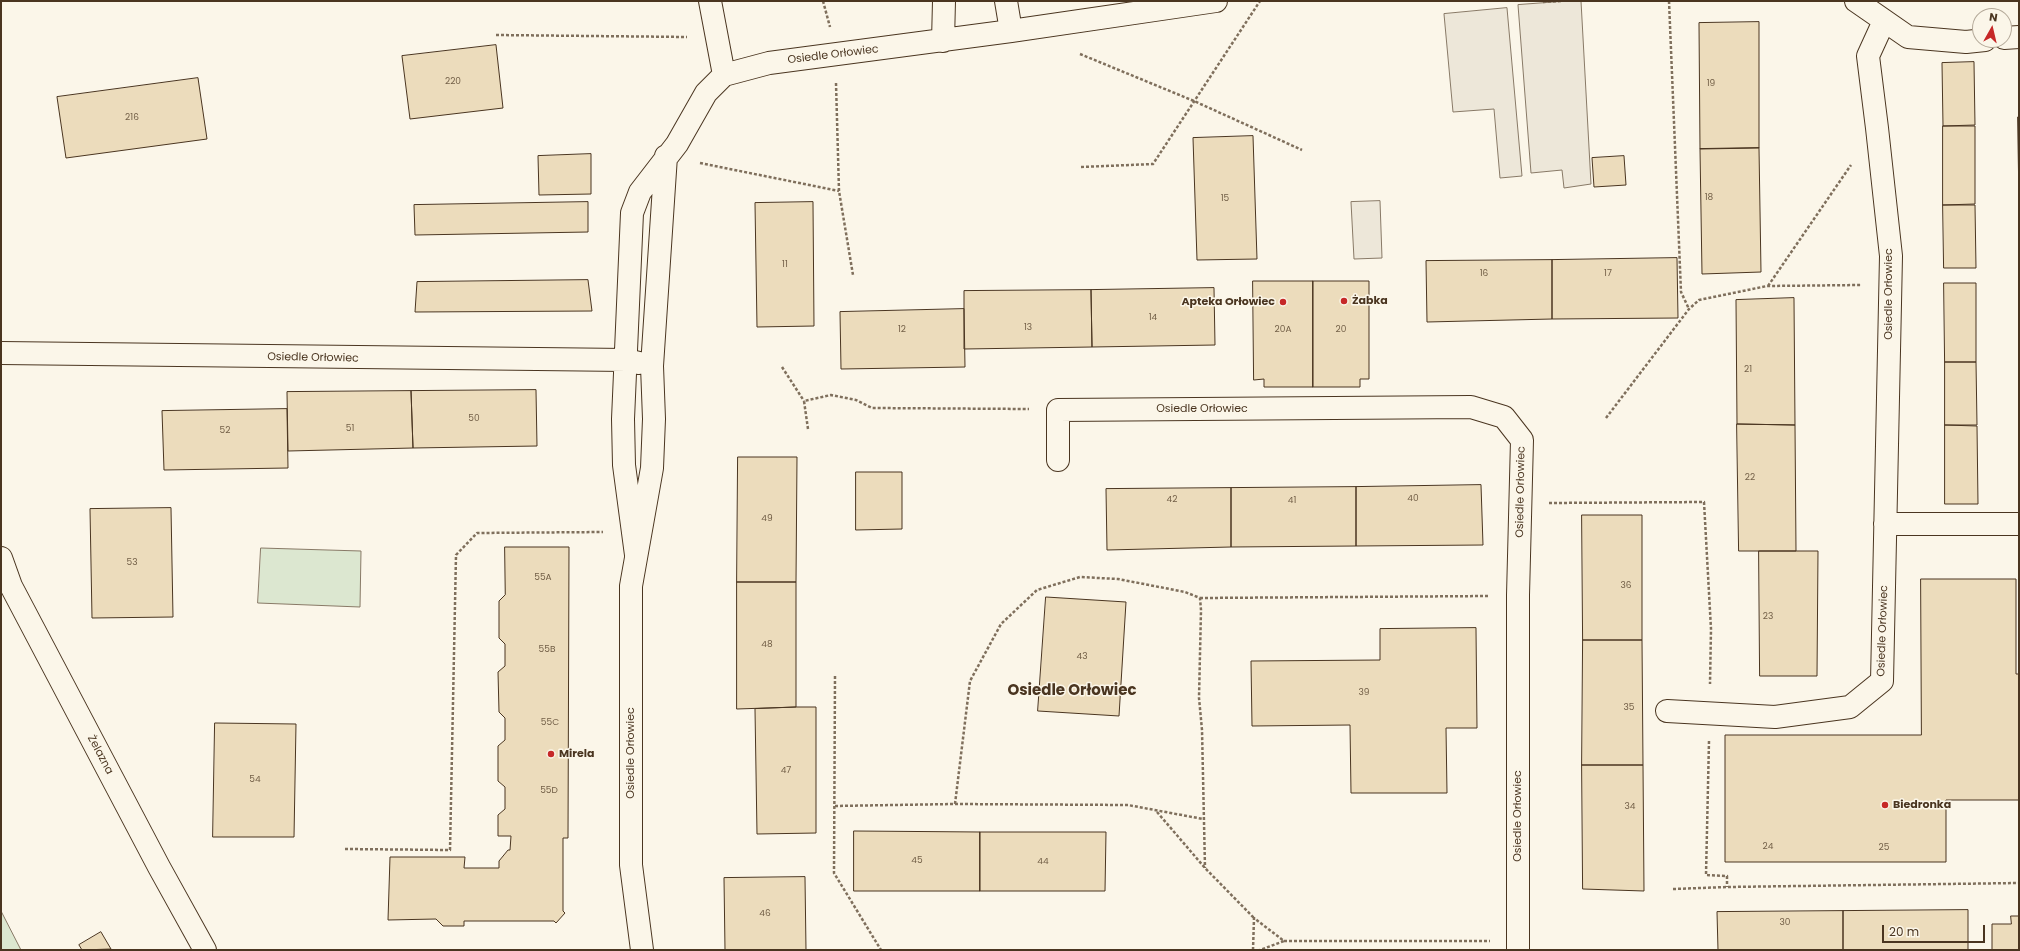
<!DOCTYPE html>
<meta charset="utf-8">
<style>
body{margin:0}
#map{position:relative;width:2020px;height:951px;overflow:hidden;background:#fbf6e9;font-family:Poppins,sans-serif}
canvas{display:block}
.frame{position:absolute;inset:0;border:2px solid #4a3520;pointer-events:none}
.north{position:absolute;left:1972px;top:8px;width:40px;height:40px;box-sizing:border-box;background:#fbf6e9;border:1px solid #b4a999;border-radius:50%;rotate:8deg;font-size:11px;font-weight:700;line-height:16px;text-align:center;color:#4a3520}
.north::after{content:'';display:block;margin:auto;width:14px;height:18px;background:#c62828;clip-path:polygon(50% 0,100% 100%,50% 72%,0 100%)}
.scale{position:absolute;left:1882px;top:925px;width:103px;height:18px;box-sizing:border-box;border:2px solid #4a3520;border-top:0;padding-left:5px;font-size:12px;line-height:14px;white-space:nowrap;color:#4a3520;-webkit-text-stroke:3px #fbf6e9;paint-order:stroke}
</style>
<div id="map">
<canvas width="2020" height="951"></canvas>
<div class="frame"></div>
<div class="north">N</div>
<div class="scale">20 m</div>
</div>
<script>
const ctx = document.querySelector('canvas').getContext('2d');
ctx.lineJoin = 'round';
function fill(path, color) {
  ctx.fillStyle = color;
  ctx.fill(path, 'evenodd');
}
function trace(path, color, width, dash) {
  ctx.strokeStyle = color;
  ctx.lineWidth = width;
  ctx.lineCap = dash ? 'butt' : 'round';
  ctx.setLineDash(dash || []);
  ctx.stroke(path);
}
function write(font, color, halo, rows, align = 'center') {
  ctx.font = font + ' Poppins,sans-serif';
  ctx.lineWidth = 3;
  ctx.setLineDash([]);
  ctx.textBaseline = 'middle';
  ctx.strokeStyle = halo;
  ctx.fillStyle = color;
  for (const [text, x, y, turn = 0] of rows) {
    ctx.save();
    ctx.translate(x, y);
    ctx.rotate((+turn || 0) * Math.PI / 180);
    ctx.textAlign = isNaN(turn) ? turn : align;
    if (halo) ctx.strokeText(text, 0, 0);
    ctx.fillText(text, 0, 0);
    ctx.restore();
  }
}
const green = new Path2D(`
 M261 548 361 551 360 607 258 603Z
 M1 911 21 950H1Z`);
const parking = new Path2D(`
 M1567 1H1581L1591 184 1564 188 1562 170 1531 173 1518 5Z
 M1507 8 1522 176 1500 178 1494 109 1453 112 1444 14Z
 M1380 201 1382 258 1354 259 1351 202Z`);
const building = new Path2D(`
 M1759 22V148L1700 149 1699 23Z
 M496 45 503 108 410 119 402 56Z
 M1974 62 1975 125 1943 126 1942 63Z
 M198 78 207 139 66 158 57 97Z
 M2018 117H2019V202Z
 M1943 126H1975V204L1943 205Z
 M1253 136 1257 259 1197 260 1193 138Z
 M1759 148 1761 272 1702 274 1700 149Z
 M591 154V194L539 195 538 156Z
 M1624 156 1626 185 1594 187 1592 158Z
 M588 202V232L415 235 414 205Z
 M813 202 814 326 757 327 755 203Z
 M1943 205H1975L1976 268H1944Z
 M1677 258 1678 318 1552 319V260Z
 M1552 260V319L1427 322 1426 261Z
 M588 280 592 311 415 312 417 282Z
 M1253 281H1313V387H1264V379L1254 380Z
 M1313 281H1369V379H1360V387H1313Z
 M1944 283H1976V362H1945Z
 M1214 288 1215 345 1092 347 1091 290Z
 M1091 290 1092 347 964 349V291Z
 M1794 298 1795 425 1737 424 1736 300Z
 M964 309 965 367 841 369 840 312Z
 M1945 362H1976L1977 425H1945Z
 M536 390 537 446 413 448 411 391Z
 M411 391 413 448 288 451 287 392Z
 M287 409 288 468 164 470 162 411Z
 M1737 424 1795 425 1796 551H1739Z
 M1945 425 1977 426 1978 504H1945Z
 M738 457H797L796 582H737Z
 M856 472H902V529L856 530Z
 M1481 485 1483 545 1356 546V487Z
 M1356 487V546L1231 547V488Z
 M1231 488V547L1107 550 1106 489Z
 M171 508 173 617 92 618 90 509Z
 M1582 515H1642V640H1583Z
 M505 547H569L568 838H563V911L565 913 556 923 554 921H464V926H443L436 919 388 920 390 857H465L464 868H499V861L508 850H510L511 836H498V815L505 809V787L498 781V746L505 740V718L499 712 498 672 505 666V644L499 638V601L505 595Z
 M1759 551H1818L1817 676H1760Z
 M1921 579H2016V674H2019V800H1946V862H1725V735H1921Z
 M737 582H796V707L737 709Z
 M1046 597 1126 602 1119 716 1038 711Z
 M1476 628 1477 728H1446L1447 793H1351L1350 725 1252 726 1251 661 1380 660V629Z
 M1583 640H1642L1643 765H1582Z
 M796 707H816V833L757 834 755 709Z
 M215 723 296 724 294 837H213Z
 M1582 765H1643L1644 891 1583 889Z
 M854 831 980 832V891H854Z
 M980 832H1106L1105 891H980Z
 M805 877 806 950H725L724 878Z
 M1968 910V950H1843V911Z
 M1843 911V950H1718L1717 912Z
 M2011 916H2019V950H1992V924H2011Z
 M101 932 111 949 82 950 79 945Z`);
const path = new Path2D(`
 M823 1 830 27
 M1669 1 1681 292 1689 309
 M1543 2 1562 1
 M496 35 687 37
 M1080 54 1194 101 1302 150
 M836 83 839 191 853 275
 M700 163 839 191
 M1081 167 1153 164 1260 1
 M1768 286 1851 165
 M782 367 804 401
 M1606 418 1689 309 1699 300 1767 286 1861 285
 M808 429 804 401 831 395 856 400 872 408 1029 409
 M1549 503 1704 502 1711 629 1710 684
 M1200 598 1490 596
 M835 676 834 873 881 950
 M1709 741 1706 875 1727 876V887
 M955 804 970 681 1001 624 1037 590 1080 577 1118 579 1185 592 1200 598 1201 610 1199 698 1202 730 1205 868
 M835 806 955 804 1128 805 1203 819
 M1157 812 1205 868 1254 918
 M345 849 450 850 456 555 477 533 603 532
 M1673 889 1727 887 2019 883
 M1284 941H1490
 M1253 950 1254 918 1284 941 1260 950`);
const minor = new Path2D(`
 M710 1 724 75
 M1006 1 1011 31
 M1856 1 1908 37 1966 42 1985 40
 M2004 38 2019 37
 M943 41 944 1
 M1 353 626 360 639 363
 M1058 460V410L1471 407 1504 417 1522 440 1518 595V950
 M1885 524H2019
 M636 555 624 465 623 419 632 213 640 192 677 144 706 93 724 75 769 63 1011 31 1216 1
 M1 558 11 586 159 867 205 950
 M1667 711 1775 717 1850 707 1882 681 1891 256 1877 128 1868 56 1884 21
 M642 950 631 865V586L652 468 654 419 652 366 666 156`);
const markers = [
 [1344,301,4,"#c62828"],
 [1283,302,4,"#c62828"],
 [551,754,4,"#c62828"],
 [1885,805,4,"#c62828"]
];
const numberNames = [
 ["220",453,82],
 ["19",1711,84],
 ["216",132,118],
 ["18",1709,198],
 ["15",1225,199],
 ["11",785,265],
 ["16",1484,274],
 ["17",1608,274],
 ["14",1153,318],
 ["13",1028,328],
 ["12",902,330],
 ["20A",1283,330],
 ["20",1341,330],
 ["21",1748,370],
 ["50",474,419],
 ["51",350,429],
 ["52",225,431],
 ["22",1750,478],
 ["40",1413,499],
 ["42",1172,500],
 ["41",1292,501],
 ["49",767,519],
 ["53",132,563],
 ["55A",543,578],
 ["36",1626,586],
 ["23",1768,617],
 ["48",767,645],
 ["55B",547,650],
 ["43",1082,657],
 ["39",1364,693],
 ["35",1629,708],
 ["55C",550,723],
 ["47",786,771],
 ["54",255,780],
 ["55D",549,791],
 ["34",1630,807],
 ["24",1768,847],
 ["25",1884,848],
 ["45",917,861],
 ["44",1043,862],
 ["46",765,914],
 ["30",1785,923]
];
const streetNames = [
 ["Osiedle Orłowiec",833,55,-7],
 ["Osiedle Orłowiec",1889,294,-90],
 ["Osiedle Orłowiec",313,358,1],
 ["Osiedle Orłowiec",1202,409],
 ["Osiedle Orłowiec",1521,492,-89],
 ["Osiedle Orłowiec",1883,631,-88],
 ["Osiedle Orłowiec",631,753,-90],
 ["Żelazna",100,755,62],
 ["Osiedle Orłowiec",1518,816,-90]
];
const poiNames = [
 ["Żabka",1352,301],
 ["Apteka Orłowiec",1275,302,"right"],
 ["Mirela",559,754],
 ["Biedronka",1893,805]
];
const districtNames = [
 ["Osiedle Orłowiec",1072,691]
];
fill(green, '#dce7d0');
trace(green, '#887966', 1);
fill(parking, '#ede7d9');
trace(parking, '#887966', 1);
fill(building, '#ecdcbc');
trace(building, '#4a3520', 1);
trace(minor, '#4a3520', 24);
trace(path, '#7f6f5c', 2.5, [3, 2]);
trace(minor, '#fbf6e9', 22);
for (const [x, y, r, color] of markers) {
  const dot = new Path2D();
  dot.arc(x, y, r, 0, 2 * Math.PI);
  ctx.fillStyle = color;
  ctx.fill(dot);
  trace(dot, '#fbf6e9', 1.5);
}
write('9px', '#725f47', null, numberNames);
write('11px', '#4a3520', '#fbf6e9', streetNames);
write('bold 11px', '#4a3520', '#fbf6e9', poiNames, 'left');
write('bold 15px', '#4a3520', '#fbf6e9', districtNames);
</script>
